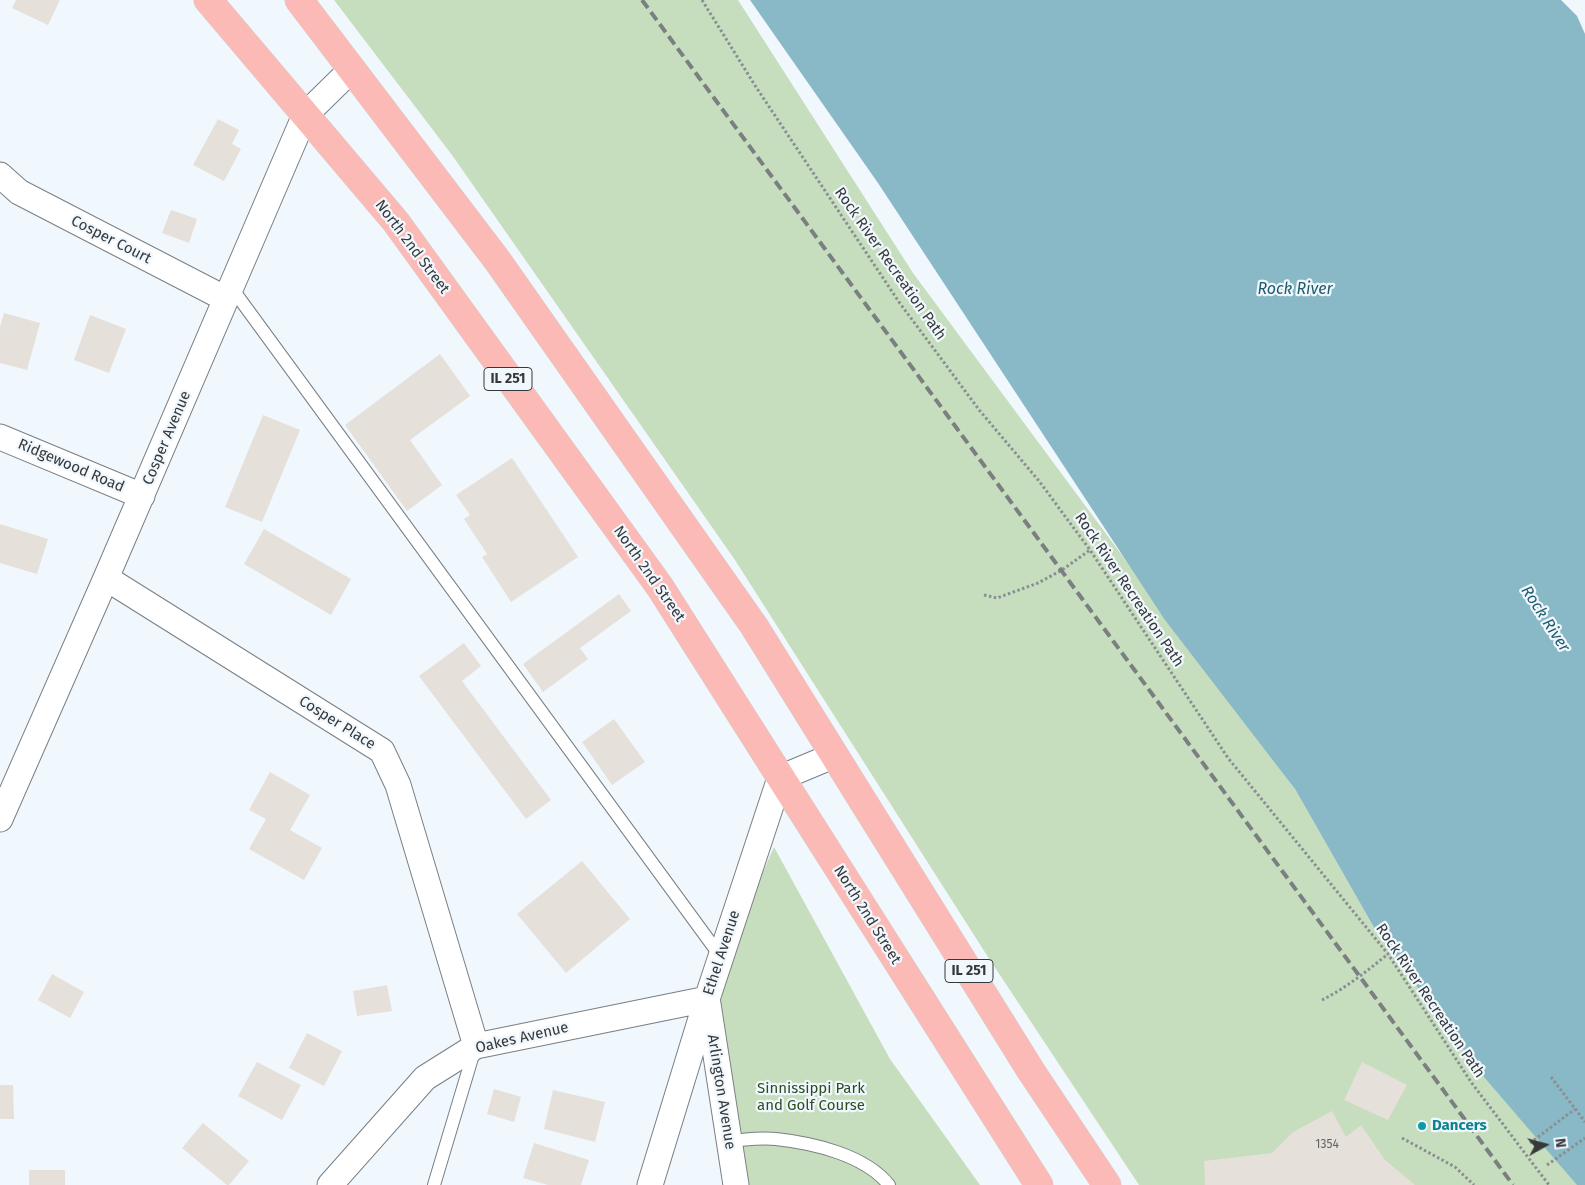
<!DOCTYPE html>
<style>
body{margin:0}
#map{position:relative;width:1585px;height:1185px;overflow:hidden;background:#f0f7fd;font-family:"Fira Sans",sans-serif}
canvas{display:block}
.north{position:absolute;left:1520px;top:1120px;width:50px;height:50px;-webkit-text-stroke:4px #f0f7fd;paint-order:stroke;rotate:83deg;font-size:14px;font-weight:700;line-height:20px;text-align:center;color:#36383a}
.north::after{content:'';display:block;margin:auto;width:18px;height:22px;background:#36383a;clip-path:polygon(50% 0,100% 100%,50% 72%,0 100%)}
</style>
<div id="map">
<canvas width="1585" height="1185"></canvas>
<div class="north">N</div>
</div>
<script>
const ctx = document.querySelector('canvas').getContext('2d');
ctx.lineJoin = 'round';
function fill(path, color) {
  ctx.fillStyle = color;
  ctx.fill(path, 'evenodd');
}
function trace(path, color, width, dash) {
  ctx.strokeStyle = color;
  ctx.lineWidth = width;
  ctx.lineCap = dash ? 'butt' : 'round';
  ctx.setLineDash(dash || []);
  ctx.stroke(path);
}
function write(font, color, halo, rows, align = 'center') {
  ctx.font = font + ' "Fira Sans",sans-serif';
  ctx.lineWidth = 4.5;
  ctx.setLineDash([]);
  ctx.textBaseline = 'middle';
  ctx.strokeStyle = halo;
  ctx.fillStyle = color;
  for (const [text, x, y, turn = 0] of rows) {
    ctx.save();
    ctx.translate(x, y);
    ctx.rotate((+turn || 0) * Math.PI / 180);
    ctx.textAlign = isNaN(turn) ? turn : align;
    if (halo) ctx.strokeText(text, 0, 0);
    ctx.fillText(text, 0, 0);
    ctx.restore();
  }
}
const green = new Path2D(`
 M334 0H738L913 273 1295 789 1376 931 1483 1076 1550 1152 1585 1185H1139L988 957 735 560 452 155Z
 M774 847 890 1059 980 1185H736L707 999Z`);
const water = new Path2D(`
 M750 0H1561L1577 16 1585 34V1185H1577L1483 1076 1376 931 1295 789 1165 620 878 183Z`);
const building = new Path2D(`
 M16 0H60L48 25 12 8Z
 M218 119 239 130 232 144 241 149 224 181 193 165Z
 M171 210 197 219 189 243 162 233Z
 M4 313 40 323 27 370 0 363V327Z
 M90 315 126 329 109 373 74 360Z
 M440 354 470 396 410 440 442 485 407 511 345 425Z
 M263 415 300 430 262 522 225 507Z
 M512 458 578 557 511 602 482 557 487 554 464 519 470 515 456 495Z
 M0 524 48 539 37 574 0 563Z
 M264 529 351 579 331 615 244 564Z
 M619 594 631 611 580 648 588 659 543 692 523 664Z
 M464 643 481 666 462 681 551 800 526 819 419 676Z
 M614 719 645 762 612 785 582 742Z
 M270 772 310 795 290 830 322 848 304 880 249 849 266 819 249 810Z
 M582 861 630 919 566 973 517 914Z
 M52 974 84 992 70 1018 38 1000Z
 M387 985 392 1011 357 1016 353 991Z
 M307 1033 342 1051 324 1086 289 1068Z
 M257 1062 301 1085 282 1120 238 1096Z
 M1362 1062 1407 1085 1388 1120 1344 1100Z
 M0 1085H13L14 1119H0Z
 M494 1089 521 1097 514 1122 487 1114Z
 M553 1090 605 1102 595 1142 544 1129Z
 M1332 1111 1346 1137 1361 1125 1385 1160 1415 1185H1205L1204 1161 1272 1153 1293 1132Z
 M203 1123 249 1161 229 1185H227L182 1148Z
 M534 1143 589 1160 581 1185H548L523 1178Z
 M29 1170H65V1185H29Z`);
const path = new Path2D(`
 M702 0 756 87 899 302 980 411 1039 481 1090 550 1228 758 1388 954 1471 1082 1549 1185
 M984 595 997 598 1038 583 1062 570 1090 550
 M1322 1000C1346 988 1367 971 1388 954
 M1551 1077 1585 1122
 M1402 1138 1455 1167 1474 1185
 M1530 1143 1575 1109
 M1547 1165 1585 1138`);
const lane = new Path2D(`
 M231 287 721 957
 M729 1141C744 1140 761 1137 776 1139 813 1143 865 1155 889 1185
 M434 1185 475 1048`);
const street = new Path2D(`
 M0 175 19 192 226 299
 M0 437 142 496
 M106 578 382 751 398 785 476 1046
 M0 819 106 578 305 115 352 69
 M708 1004 736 1185
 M330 1185 425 1078 476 1046 707 999
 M650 1185 707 999 780 778 835 755`);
const primary = new Path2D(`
 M208 0 396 222 660 587 1039 1185
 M299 0 497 260 754 626 1031 1071 1107 1185`);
const rail = new Path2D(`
 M642 0 1513 1185`);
const markers = [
 [1422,1126,5,"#0f9aa8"]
];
const numberNames = [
 ["1354",1327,1145]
];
const shields = [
 [508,379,48],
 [969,971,48]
];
const shieldNames = [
 ["IL 251",508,379],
 ["IL 251",969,971]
];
const streetNames = [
 ["Cosper Court",111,240,27],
 ["North 2nd Street",412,247,53],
 ["Rock River Recreation Path",890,264,55],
 ["Cosper Avenue",167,438,-67],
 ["Ridgewood Road",71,466,23],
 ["North 2nd Street",649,574,55],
 ["Rock River Recreation Path",1129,590,56],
 ["Cosper Place",337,723,32],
 ["North 2nd Street",867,915,58],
 ["Ethel Avenue",722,953,-72],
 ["Rock River Recreation Path",1430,1001,56],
 ["Oakes Avenue",522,1038,-13],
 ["Arlington Avenue",721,1092,81]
];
const parkNames = [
 ["Sinnissippi Park",811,1089],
 ["and Golf Course",811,1106]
];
const cultureNames = [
 ["Dancers",1432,1126]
];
const waterNames = [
 ["Rock River",1295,290],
 ["Rock River",1545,619,57]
];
fill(green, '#c6debe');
fill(water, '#89b8c7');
fill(building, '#e6e0da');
trace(lane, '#797f84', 14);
trace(street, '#797f84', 27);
trace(primary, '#d3d3d4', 29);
trace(path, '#8a8e92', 3, [2.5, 2.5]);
trace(lane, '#fff', 12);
trace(street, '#fff', 25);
trace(primary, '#fcbab6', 28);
trace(rail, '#7b7f82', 4, [10, 5]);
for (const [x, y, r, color] of markers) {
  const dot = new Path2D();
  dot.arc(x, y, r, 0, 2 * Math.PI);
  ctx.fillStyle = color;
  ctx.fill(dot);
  trace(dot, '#f0f7fd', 2);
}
write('12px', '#626262', null, numberNames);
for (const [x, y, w] of shields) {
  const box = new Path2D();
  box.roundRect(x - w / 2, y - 11.5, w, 23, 4);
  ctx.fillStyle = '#f0f7fd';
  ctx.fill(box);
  trace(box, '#36383a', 1);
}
write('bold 14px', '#36383a', null, shieldNames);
write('15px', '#36383a', '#f0f7fd', streetNames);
write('15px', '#2c4e1f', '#f0f7fd', parkNames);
write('bold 15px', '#0d838f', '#f0f7fd', cultureNames, 'left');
write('italic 16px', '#1f5c6e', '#f0f7fd', waterNames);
</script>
